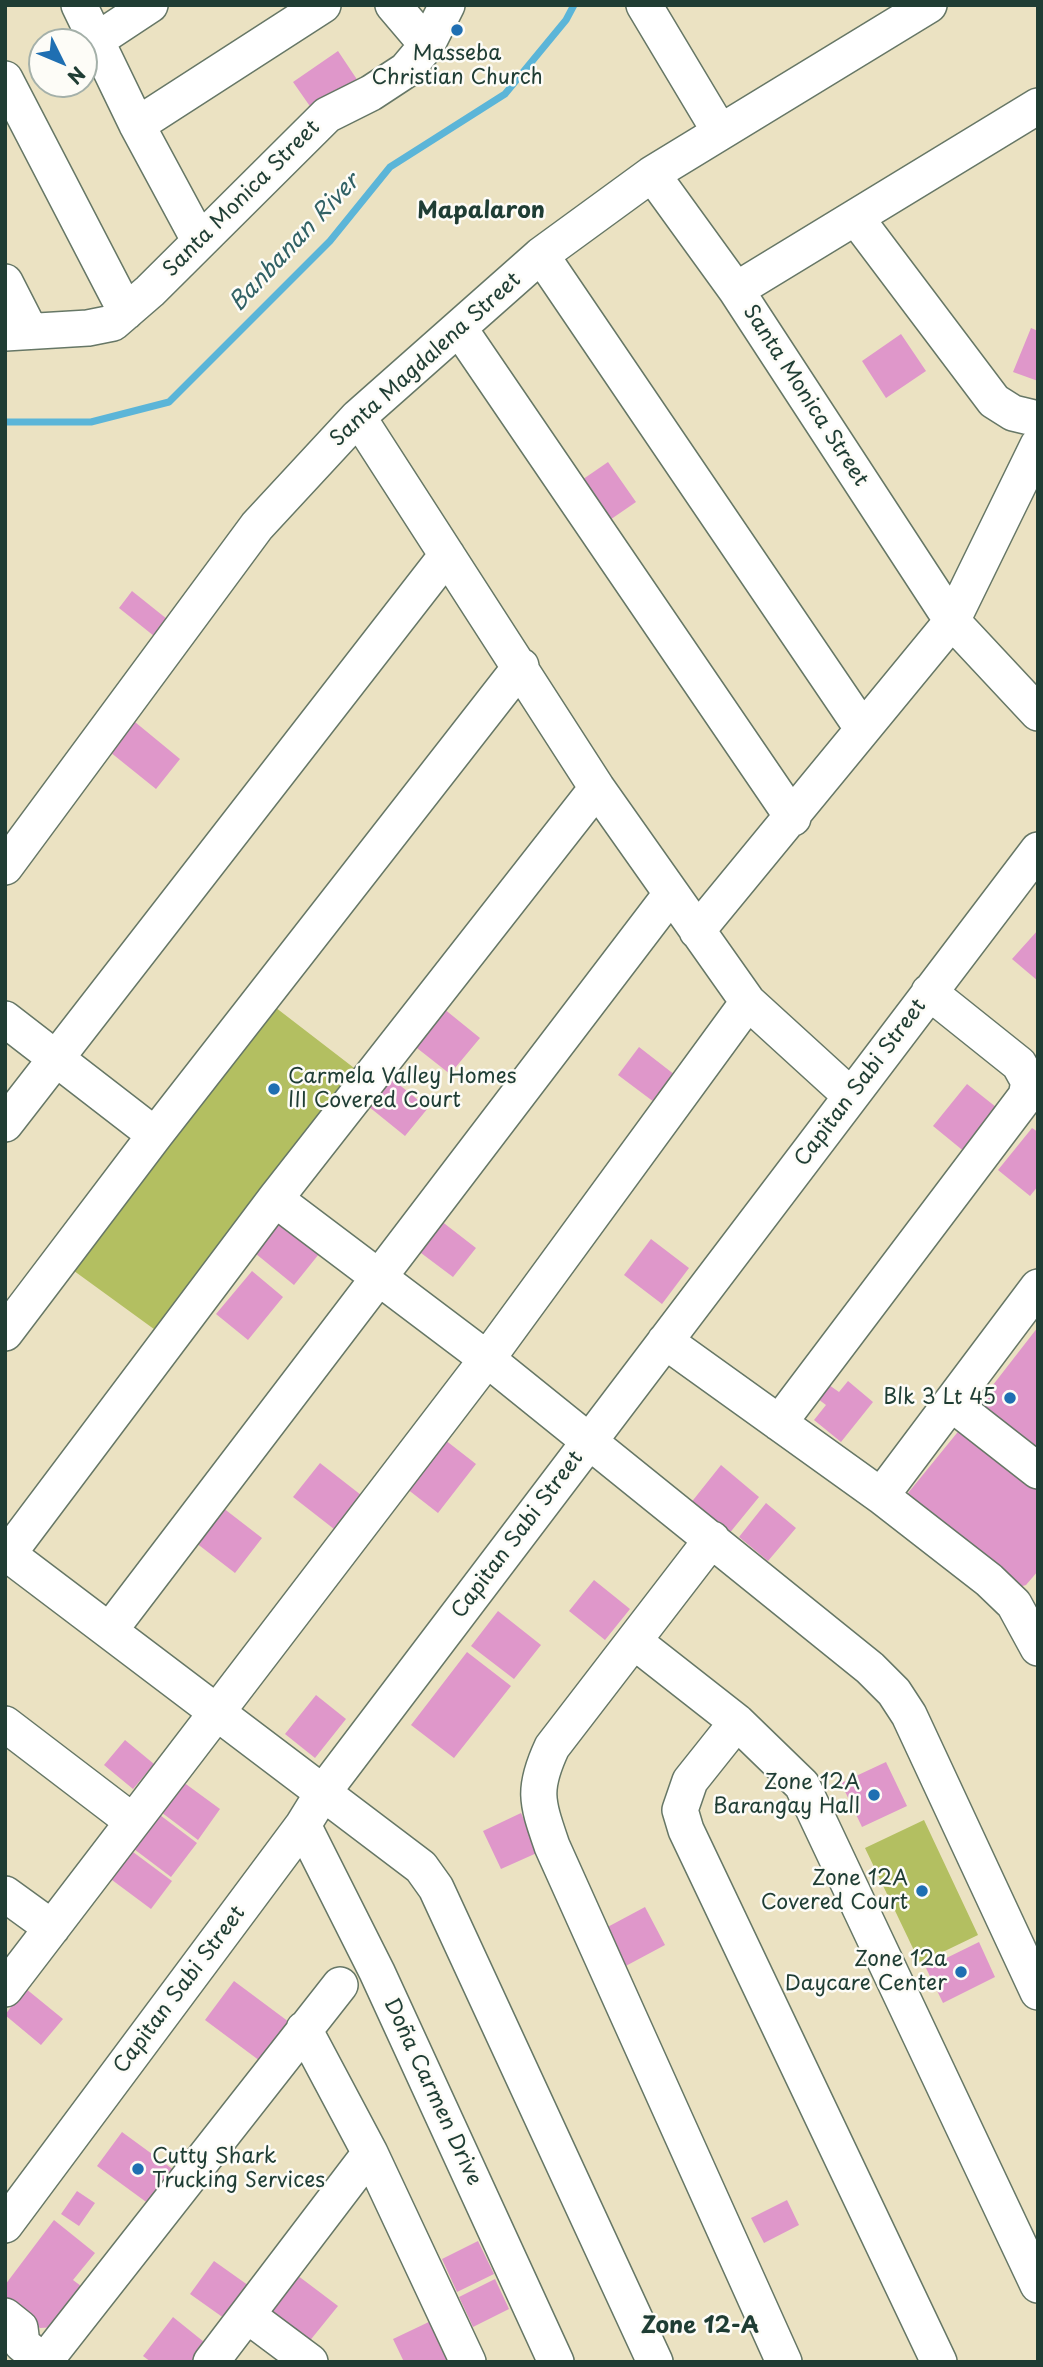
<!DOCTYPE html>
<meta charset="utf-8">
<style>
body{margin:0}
#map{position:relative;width:1043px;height:2367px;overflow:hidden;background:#ebe2c2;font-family:"Playpen Sans",sans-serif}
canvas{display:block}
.frame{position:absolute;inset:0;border:7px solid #1f3d34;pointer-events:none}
.north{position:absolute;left:28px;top:28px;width:70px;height:70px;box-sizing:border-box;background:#fdfcf7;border:2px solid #a4b0a9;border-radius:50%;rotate:133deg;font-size:19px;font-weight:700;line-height:28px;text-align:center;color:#1f3d34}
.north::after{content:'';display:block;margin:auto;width:24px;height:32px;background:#1f6fb2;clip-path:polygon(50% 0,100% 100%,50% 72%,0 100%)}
</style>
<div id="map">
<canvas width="1043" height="2367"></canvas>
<div class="frame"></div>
<div class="north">N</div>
</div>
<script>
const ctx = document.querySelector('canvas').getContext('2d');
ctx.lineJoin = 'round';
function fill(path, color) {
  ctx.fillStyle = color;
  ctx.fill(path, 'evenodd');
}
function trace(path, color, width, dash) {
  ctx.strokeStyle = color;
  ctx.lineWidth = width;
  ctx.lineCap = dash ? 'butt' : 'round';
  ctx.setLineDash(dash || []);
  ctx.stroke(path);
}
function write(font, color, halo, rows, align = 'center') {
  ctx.font = font + ' "Playpen Sans",sans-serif';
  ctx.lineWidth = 5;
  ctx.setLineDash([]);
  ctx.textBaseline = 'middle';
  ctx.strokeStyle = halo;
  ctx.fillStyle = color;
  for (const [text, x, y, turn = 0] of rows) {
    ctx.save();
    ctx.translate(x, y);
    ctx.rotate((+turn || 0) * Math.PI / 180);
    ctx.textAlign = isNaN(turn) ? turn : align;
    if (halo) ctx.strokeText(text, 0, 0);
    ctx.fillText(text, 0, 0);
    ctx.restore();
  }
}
const green = new Path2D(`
 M271 1004 358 1071 158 1332 70 1268Z
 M924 1820 978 1935 920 1963 865 1848Z`);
const stream = new Path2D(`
 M5 422H91L169 402 330 241 390 167 505 94 566 20 574 5`);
const building = new Path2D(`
 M338 51 358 81 314 112 293 82Z
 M1031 328 1038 331V381L1013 372Z
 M901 334 926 371 886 398 862 361Z
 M608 462 636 502 604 524 576 484Z
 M132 591 167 619 154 636 119 608Z
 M135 722 180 759 156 789 110 752Z
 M1038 930V981L1012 959Z
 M438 1004 480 1038 450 1074 408 1041Z
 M639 1047 675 1075 654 1102 618 1075Z
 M386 1074 428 1108 405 1136 363 1102Z
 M967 1084 1001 1111 966 1153 933 1126Z
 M1032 1128 1038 1132V1186L1030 1196 998 1170Z
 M279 1214 323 1249 294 1285 250 1249Z
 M436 1217 476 1248 453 1277 413 1247Z
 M651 1239 689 1268 662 1304 624 1275Z
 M252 1271 283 1297 248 1340 216 1314Z
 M1038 1327V1461L972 1412Z
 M848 1381 873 1402 841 1442 814 1420 826 1405 818 1399 829 1385 839 1392Z
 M961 1428 1038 1488V1571L1026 1585 1012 1589 904 1498Z
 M440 1436 476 1464 438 1513 402 1485Z
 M320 1463 361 1495 334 1529 293 1497Z
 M721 1465 759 1497 728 1535 690 1504Z
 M766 1503 796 1528 768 1561 739 1537Z
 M218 1504 262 1538 235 1573 191 1539Z
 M594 1580 630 1609 605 1640 569 1611Z
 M498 1611 541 1645 514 1679 471 1646Z
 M467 1652 511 1686 454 1758 411 1725Z
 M316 1695 346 1719 315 1758 285 1734Z
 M125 1740 154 1764 133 1789 104 1765Z
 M886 1762 907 1806 862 1827 841 1783Z
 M179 1779 220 1809 198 1840 157 1809Z
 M156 1812 197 1843 171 1877 130 1846Z
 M521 1813 539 1852 501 1869 483 1831Z
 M129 1849 172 1881 151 1909 108 1877Z
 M645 1907 665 1945 622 1968 602 1930Z
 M979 1942 995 1977 943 2003 926 1968Z
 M234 1981 289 2022 260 2061 205 2020Z
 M25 1988 63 2019 41 2045 5 2015Z
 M122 2132 178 2173 153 2207 97 2166Z
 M77 2191 95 2203 79 2226 61 2214Z
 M787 2200 799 2225 764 2243 751 2218Z
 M54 2220 95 2253 73 2280 85 2289 56 2327 40 2328 5 2301V2285Z
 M478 2241 494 2274 457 2292 442 2259Z
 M214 2261 252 2288 228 2321 190 2294Z
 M293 2272 338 2306 308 2343 273 2314 269 2301Z
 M495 2279 509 2309 473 2327 459 2297Z
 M173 2317 209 2346 197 2362H151L143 2356Z
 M433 2320 453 2362H404L393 2339Z`);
const minor = new Path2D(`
 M79 5 137 125 199 240
 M393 5 427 45
 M644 5 720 132
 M97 40 150 5
 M5 79 126 312
 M137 125 323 5
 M652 174 736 290 952 621 1038 713
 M856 218 994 401 1013 413 1038 419
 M541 255 862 728
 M5 282 30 331
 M736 290 1038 106
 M459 328 793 818
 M5 333 88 328 113 323 150 291 327 115 371 93 406 70 427 45 447 5
 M358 417 597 788 748 1002 851 1096
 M5 867 257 526 358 417 541 255 652 174 929 5
 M697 931 952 621 1038 445
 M5 1019 155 1135
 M5 1124 447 555
 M275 1199 487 1359 870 1668 894 1692 909 1715 1038 1992
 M5 1333 155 1135 521 666
 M665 1341 881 1496 989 1580 1014 1604 1038 1648
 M951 1403 1038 1471
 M779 1423 1026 1096 1029 1082 1019 1064 929 992
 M881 1496 1038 1287
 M712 1539 552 1747C532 1790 537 1802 552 1846L784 2362
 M5 1552 421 1867 436 1888 655 2362
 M8 1554 275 1199 597 788
 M110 1630 671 894
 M635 1642 737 1722 802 1785 1038 2285
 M737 1722 690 1781 680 1810 686 1830 939 2362
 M5 1724 132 1821
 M303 1825 377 1972 556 2362
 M5 1894 52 1928
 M5 1989 487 1359 748 1002
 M304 2029 370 2153 468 2362
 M5 2225 303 1825 324 1791 1038 850
 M247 2315 310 2362
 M5 2316 20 2328 22 2344 44 2362
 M44 2362 340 1985
 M211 2362 370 2153`);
const markers = [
 [457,30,7,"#1f6fb2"],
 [274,1089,7,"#1f6fb2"],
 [1010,1398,7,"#1f6fb2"],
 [874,1795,7,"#1f6fb2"],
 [922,1891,7,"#1f6fb2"],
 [961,1972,7,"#1f6fb2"],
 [138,2169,7,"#1f6fb2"]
];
const poiNames = [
 ["Masseba",457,54,"center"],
 ["Christian Church",457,78,"center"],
 ["Carmela Valley Homes",288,1077,"left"],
 ["III Covered Court",288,1101,"left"],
 ["Blk 3 Lt 45",996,1398],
 ["Zone 12A",860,1783],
 ["Barangay Hall",860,1807],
 ["Zone 12A",908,1879],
 ["Covered Court",908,1903],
 ["Zone 12a",947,1960],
 ["Daycare Center",947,1984],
 ["Cutty Shark",152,2157,"left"],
 ["Trucking Services",152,2181,"left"]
];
const streetNames = [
 ["Santa Monica Street",242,199,-45],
 ["Santa Magdalena Street",426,360,-42],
 ["Santa Monica Street",805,396,57],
 ["Capitan Sabi Street",861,1083,-53],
 ["Capitan Sabi Street",518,1535,-53],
 ["Capitan Sabi Street",180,1990,-53],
 ["Doña Carmen Drive",432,2092,65]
];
const neighbourhoodNames = [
 ["Mapalaron",481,212],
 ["Zone 12-A",700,2327]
];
const waterNames = [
 ["Banbanan River",295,243,-47]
];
fill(green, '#b3bf61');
trace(stream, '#5bb5d8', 7);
fill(building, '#df97ca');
trace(minor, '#676', 38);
trace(minor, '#fff', 35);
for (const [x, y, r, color] of markers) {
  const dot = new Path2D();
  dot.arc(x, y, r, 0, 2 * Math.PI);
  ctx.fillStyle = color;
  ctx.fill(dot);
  trace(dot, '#fdfcf7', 2.5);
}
write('21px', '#1f3d34', '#fdfcf7', poiNames, 'right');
write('21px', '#1f3d34', '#fdfcf7', streetNames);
write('bold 23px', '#1f3d34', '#fdfcf7', neighbourhoodNames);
write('italic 23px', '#316165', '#fdfcf7', waterNames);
</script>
